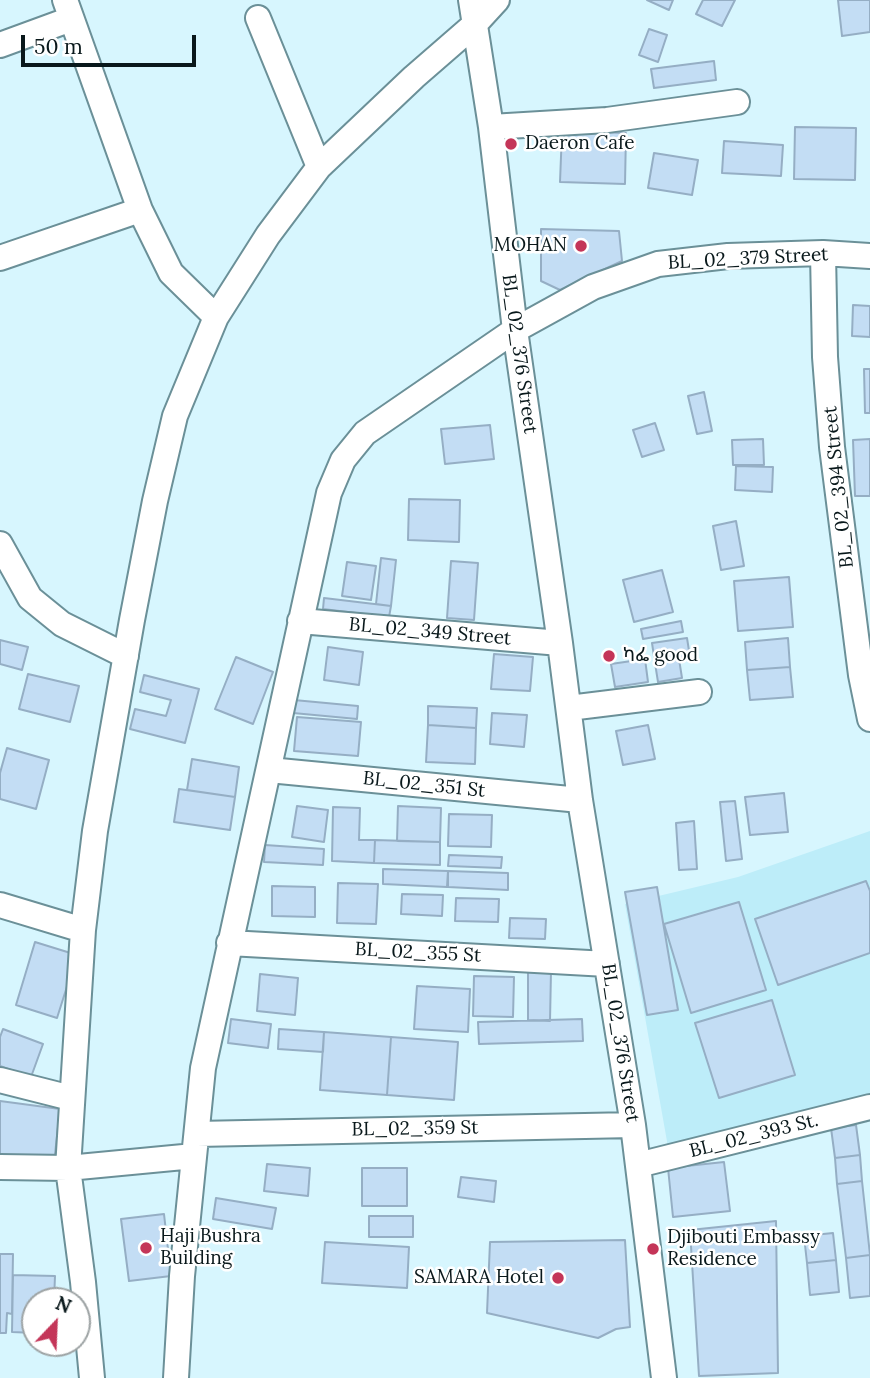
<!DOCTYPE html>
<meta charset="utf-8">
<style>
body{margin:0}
#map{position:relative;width:870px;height:1378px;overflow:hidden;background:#d7f6fe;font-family:Lora,serif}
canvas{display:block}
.north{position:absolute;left:21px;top:1287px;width:70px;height:70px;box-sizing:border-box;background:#fff;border:2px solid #9da3a4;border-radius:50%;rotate:23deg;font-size:19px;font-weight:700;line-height:28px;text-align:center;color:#09181b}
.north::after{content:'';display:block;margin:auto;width:24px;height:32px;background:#c43558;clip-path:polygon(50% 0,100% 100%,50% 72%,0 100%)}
.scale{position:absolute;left:21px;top:35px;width:175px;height:32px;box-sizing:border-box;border:4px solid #09181b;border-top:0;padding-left:9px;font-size:21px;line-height:24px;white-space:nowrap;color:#09181b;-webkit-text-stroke:5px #fff;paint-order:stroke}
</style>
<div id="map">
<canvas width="870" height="1378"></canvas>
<div class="north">N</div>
<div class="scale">50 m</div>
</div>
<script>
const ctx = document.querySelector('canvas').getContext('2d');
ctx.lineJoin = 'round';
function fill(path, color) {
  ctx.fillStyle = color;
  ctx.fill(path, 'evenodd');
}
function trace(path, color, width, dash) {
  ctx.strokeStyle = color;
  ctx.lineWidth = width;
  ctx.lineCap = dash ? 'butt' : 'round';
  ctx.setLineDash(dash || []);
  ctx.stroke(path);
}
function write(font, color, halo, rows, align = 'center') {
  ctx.font = font + ' Lora,"Noto Sans Ethiopic",serif';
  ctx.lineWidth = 5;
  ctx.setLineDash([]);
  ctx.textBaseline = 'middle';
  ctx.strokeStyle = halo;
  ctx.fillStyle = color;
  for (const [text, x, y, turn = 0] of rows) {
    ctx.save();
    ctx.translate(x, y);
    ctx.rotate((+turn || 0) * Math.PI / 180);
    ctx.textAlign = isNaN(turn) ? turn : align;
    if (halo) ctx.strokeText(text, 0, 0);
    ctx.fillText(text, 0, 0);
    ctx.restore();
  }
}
const built = new Path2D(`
 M870 831V1100L668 1147 625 904 738 877Z`);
const building = new Path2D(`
 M647 0H673L669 10Z
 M703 0H735L722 26 696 14Z
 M838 0H870V32L842 36Z
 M649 29 667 35 658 62 639 55Z
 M714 61 716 80 654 88 651 69Z
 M795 127 856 128 855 180 794 179Z
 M562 131 626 133 625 184 560 182Z
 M724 141 783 145 781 176 722 173Z
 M654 153 698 160 692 195 648 188Z
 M541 229 619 231 622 261 560 290 541 281Z
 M853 305 870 306V337L852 336Z
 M864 369H870V413H865Z
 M704 392 712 431 697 434 688 396Z
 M655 423 664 450 642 457 633 430Z
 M490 425 494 459 445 464 441 429Z
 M763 439 764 465H733L732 440Z
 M870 439V496H855L853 440Z
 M736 466 773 467 772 492 735 490Z
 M409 499 460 500 459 542 408 540Z
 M736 521 744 566 721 570 713 526Z
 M381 558 396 560 391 606 376 604Z
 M451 561 478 563 474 620 447 618Z
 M347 562 376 566 371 600 342 596Z
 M662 570 673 612 634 622 623 580Z
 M789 577 793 627 738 631 734 581Z
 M324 598 391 606 389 617 323 609Z
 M681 621 683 632 643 639 641 629Z
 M687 638 690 657 655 663 652 643Z
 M788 638 790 667 747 670 745 642Z
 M0 640 28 647 22 670 0 664Z
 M328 647 363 652 359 685 324 680Z
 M494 654 533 657 530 691 491 689Z
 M236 657 273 672 253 724 215 709Z
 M645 659 648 682 615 687 611 664Z
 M679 659 682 678 658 682 655 663Z
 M790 667 793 697 750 700 747 670Z
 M28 674 79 686 70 722 19 709Z
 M144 675 199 689 185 743 130 729 135 709 166 716 171 700 140 692Z
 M294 700 358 706 357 719 293 713Z
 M428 706 477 708 476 728 428 725Z
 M492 713 527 715 524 747 490 744Z
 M297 717 361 722 358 756 294 751Z
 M428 725 476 728 475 764 426 762Z
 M648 725 655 759 623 765 616 731Z
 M7 748 49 760 36 809 0 799V773Z
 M192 759 239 767 235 797 187 790Z
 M179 789 235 797 230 830 174 822Z
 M784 793 788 832 750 835 745 797Z
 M735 801 742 859 726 861 720 802Z
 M297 806 328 810 324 842 292 837Z
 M398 806 441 808 440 842 397 841Z
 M333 807 360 808 359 840H375L374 863 332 861Z
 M449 814 492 815 491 847 448 846Z
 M694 821 697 869 679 870 676 823Z
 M375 840 440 842V865L374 863Z
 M265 845 324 849 323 865 264 862Z
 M449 855 502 857 501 868 448 866Z
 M383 869 448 871 447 887 383 884Z
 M448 871 508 873V890L448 887Z
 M866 881 870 891V953L778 985 755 919Z
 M338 883 378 884 376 924 337 923Z
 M272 886 315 887V917L272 916Z
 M657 887 678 1010 647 1015 625 892Z
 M402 894 443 895 442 916 401 914Z
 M456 898 499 899 498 922 455 921Z
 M739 902 766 990 691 1013 664 924Z
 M510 918 546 919 545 939 509 938Z
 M35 942 77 955 57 1018 16 1005Z
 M528 971H551L550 1021 528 1020Z
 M260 974 298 978 295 1015 257 1011Z
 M474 976 514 977 513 1017 473 1016Z
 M417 986 470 989 468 1032 414 1029Z
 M772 1000 795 1075 719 1098 695 1023Z
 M231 1019 271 1024 268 1048 228 1043Z
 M582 1019 583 1041 479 1044 478 1022Z
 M3 1029 43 1044 31 1077 0 1066V1037Z
 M279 1029 324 1032 323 1052 278 1049Z
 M324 1032 391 1037 387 1095 320 1090Z
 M391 1037 458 1042 454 1100 387 1095Z
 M0 1101 60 1109 54 1163 0 1157Z
 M856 1125 860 1155 835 1158 831 1128Z
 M860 1155 862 1181 837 1184 835 1158Z
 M724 1162 730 1211 673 1217 668 1168Z
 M267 1164 310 1168 308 1196 264 1191Z
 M362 1168H407V1206H362Z
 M461 1177 496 1181 494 1202 458 1197Z
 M862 1181 870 1255 846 1258 837 1184Z
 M216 1198 276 1208 272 1229 213 1219Z
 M164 1214 171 1276 129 1281 121 1219Z
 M369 1216H413V1237H369Z
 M776 1221 778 1373 699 1376 690 1230Z
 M833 1233 836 1260 807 1263 804 1236Z
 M625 1240 630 1327 616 1329 598 1338 487 1313 490 1242Z
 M325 1242 409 1247 407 1288 322 1283Z
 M0 1254H13L12 1314 7 1313 6 1333H0Z
 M870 1255V1296L850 1298 846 1258Z
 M836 1260 839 1292 810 1295 807 1263Z
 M13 1275 55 1276 54 1301H35V1333L12 1332Z`);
const street = new Path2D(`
 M65 0 140 210 171 273 216 317
 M471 0 491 127 515 330 560 643 580 800 633 1125 664 1378
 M258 18 319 167
 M0 45 71 19
 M491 127 607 120 737 102
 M823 253 825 357 832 447 861 675 870 719
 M0 258 140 210
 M0 544 30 598 62 624 126 656
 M300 621 560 643
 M569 708 699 692
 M269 770 580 800
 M0 905 83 930
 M229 943 607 964
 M0 1080 71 1098
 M197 1134 633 1125
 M638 1165 870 1107
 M0 1167 68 1168 194 1156
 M92 1378 83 1282 68 1168 83 930 95 831 132 620 155 501 175 416 216 317 268 235 319 167 414 77 475 24 497 0
 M176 1378 182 1276 203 1068 329 493 343 460 365 433 515 330 593 287 658 264 728 256 823 253 870 256`);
const markers = [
 [511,144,7,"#c43558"],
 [581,246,7,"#c43558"],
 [609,656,7,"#c43558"],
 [146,1248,7,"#c43558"],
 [653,1249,7,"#c43558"],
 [558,1278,7,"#c43558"]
];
const poiNames = [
 ["Daeron Cafe",525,144],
 ["MOHAN",567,246,"right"],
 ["ካፌ good",623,656],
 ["Haji Bushra",160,1237],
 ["Building",160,1259],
 ["Djibouti Embassy",667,1238],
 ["Residence",667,1260],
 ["SAMARA Hotel",544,1278,"right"]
];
const streetNames = [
 ["BL_02_379 Street",748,259,-3],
 ["BL_02_376 Street",519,354,82],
 ["BL_02_394 Street",839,487,-96],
 ["BL_02_349 Street",430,632,5],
 ["BL_02_351 St",424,785,6],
 ["BL_02_355 St",418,953,3],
 ["BL_02_376 Street",620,1043,81],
 ["BL_02_359 St",415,1129,-1],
 ["BL_02_393 St.",754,1136,-14]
];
fill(built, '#bdedf9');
fill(building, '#c3ddf4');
trace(building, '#95aec4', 2);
trace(street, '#6b9098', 28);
trace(street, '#fff', 24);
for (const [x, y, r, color] of markers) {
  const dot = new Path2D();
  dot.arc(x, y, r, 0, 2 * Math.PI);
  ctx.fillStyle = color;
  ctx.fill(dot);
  trace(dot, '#fff', 2.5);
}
write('19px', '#09181b', '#fff', poiNames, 'left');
write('19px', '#09181b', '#fff', streetNames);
</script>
